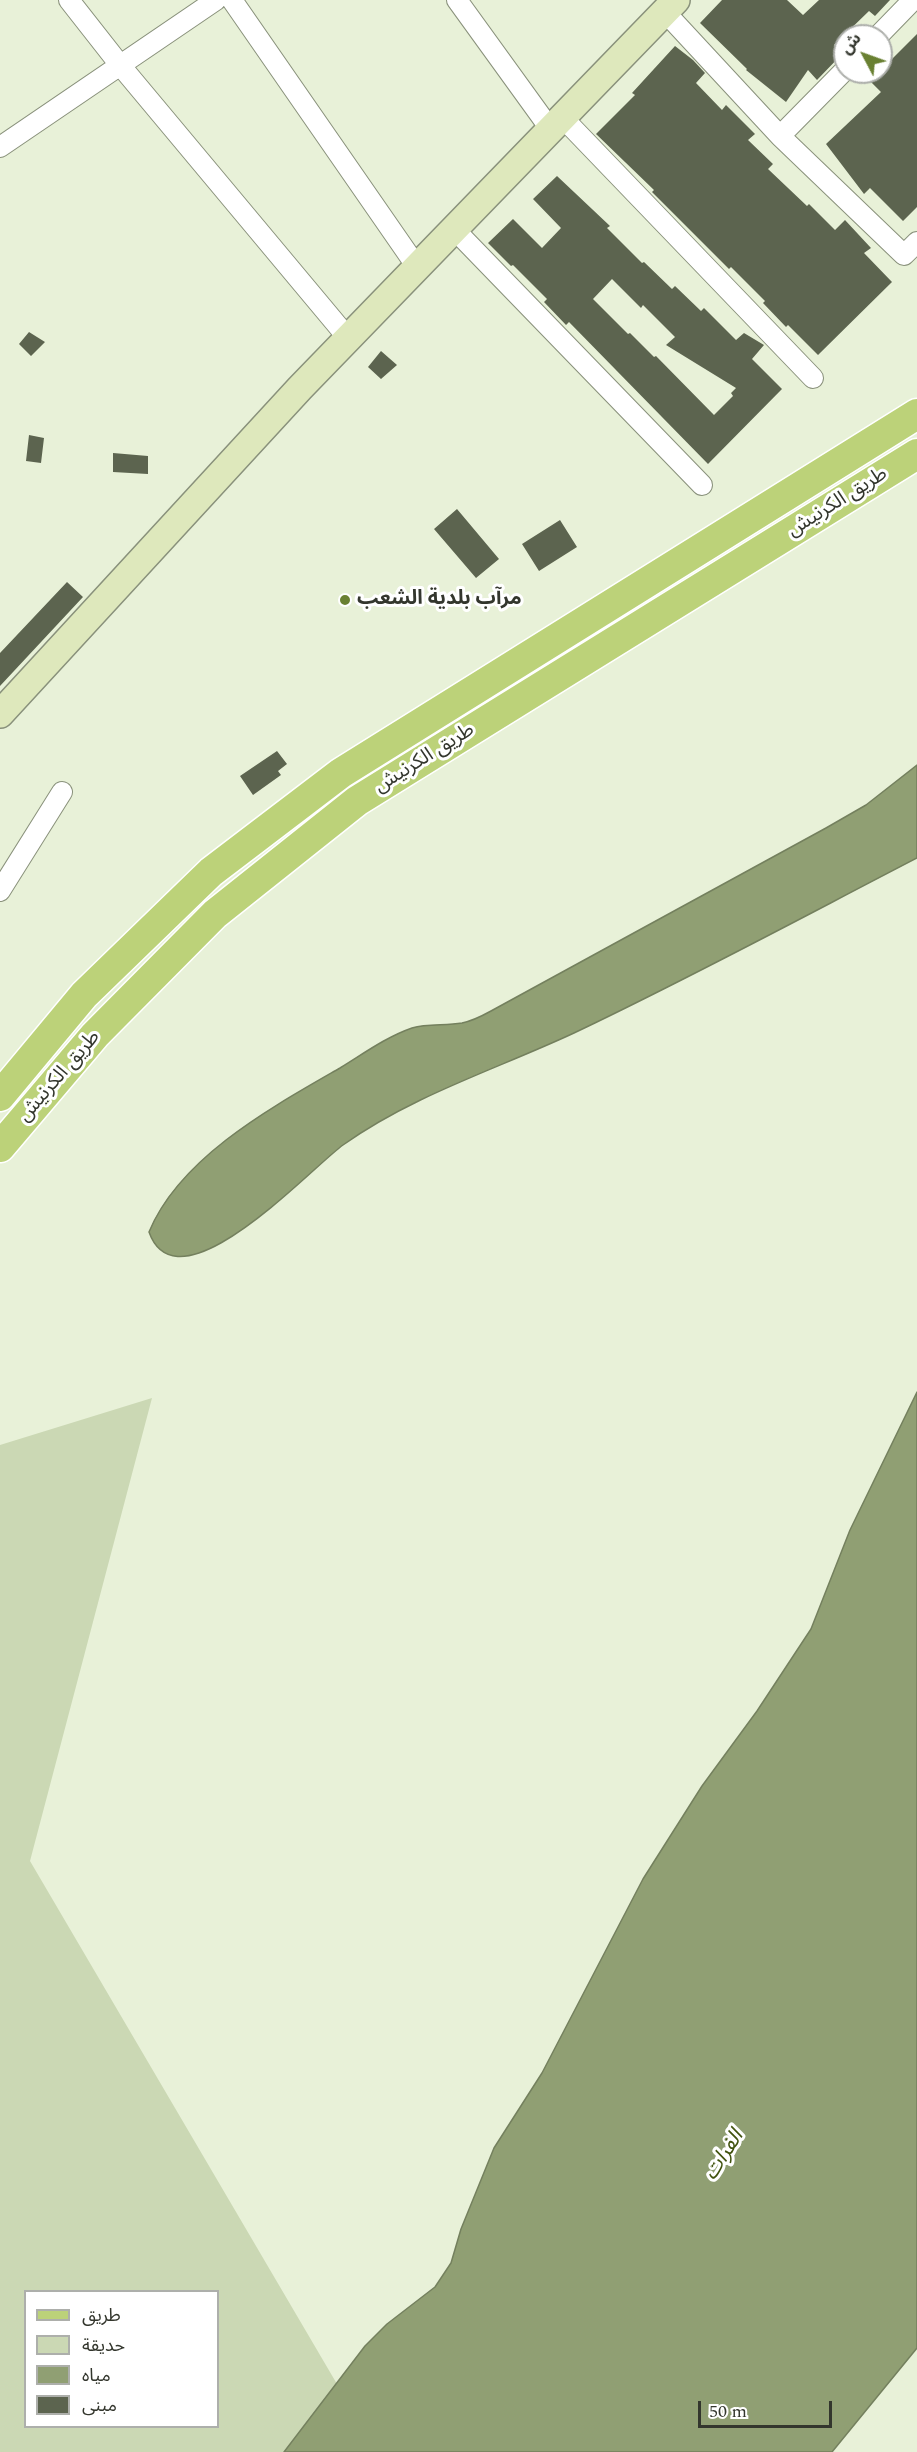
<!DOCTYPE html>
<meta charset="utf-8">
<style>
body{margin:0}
#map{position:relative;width:917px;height:2452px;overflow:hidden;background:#e8f1d8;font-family:Spectral,"Noto Sans Arabic",serif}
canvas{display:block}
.legend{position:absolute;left:24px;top:2290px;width:195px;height:138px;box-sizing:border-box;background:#fff;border:2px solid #adafab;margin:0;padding:8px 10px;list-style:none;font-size:18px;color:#33362d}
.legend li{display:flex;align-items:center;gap:12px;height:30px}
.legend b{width:30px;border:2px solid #adafab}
.north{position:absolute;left:833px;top:24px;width:60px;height:60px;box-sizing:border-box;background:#fff;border:2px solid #adafab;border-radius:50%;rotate:311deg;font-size:16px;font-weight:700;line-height:24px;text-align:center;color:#33362d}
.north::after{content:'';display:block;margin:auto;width:21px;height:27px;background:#698032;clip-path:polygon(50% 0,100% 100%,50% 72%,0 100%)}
.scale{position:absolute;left:698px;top:2401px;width:134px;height:27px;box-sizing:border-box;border:3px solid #33362d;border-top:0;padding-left:8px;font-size:18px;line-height:21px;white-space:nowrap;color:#33362d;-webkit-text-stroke:4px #fff;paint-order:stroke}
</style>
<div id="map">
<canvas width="917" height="2452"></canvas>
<ul class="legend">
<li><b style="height:8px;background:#bcd279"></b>طريق</li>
<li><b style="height:16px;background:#cbd8b4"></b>حديقة</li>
<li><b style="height:16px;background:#909f73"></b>مياه</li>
<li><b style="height:16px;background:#5c644f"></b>مبنى</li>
</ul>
<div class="north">ش</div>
<div class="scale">50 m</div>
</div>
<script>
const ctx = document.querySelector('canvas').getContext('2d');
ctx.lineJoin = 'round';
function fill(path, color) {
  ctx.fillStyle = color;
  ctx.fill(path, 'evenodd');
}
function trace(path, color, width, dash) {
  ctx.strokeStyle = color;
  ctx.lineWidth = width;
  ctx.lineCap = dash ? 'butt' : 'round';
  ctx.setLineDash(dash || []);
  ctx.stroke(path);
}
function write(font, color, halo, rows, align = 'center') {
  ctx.font = font + ' Spectral,"Noto Sans Arabic",serif';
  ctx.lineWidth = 6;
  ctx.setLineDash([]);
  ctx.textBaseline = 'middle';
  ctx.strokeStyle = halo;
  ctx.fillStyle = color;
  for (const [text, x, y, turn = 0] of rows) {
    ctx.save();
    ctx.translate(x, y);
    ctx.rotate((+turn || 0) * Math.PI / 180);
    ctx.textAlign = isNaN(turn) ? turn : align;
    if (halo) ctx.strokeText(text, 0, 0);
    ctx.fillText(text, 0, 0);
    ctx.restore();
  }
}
const green = new Path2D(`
 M152 1398 30 1861 337 2384 284 2452H0V1445ZM26 2292H218V2426H26Z`);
const water = new Path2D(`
 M917 765V858C803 917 690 978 574 1033 497 1069 413 1095 343 1145 310 1169 178 1313 149 1232 180 1157 272 1107 340 1068 363 1054 386 1037 412 1028 428 1023 445 1026 462 1023 472 1021 482 1016 491 1011L826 828 866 805Z
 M917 1392V2348L832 2452H284L365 2346 387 2324 435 2287 451 2263 461 2229 494 2148 542 2073 643 1879 702 1786 757 1711 811 1629 850 1530Z`);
const building = new Path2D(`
 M722 0H787L803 15 819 0H890L875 16 869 11 834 45 843 53 817 80 808 70 786 102 746 70 747 69 700 23Z
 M917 34V207L903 221 870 188 864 194 826 144 881 92 870 81Z
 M675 46 693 60 705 73 696 83 722 110 726 105 755 134 748 140 773 164 768 169 807 206 809 204 835 230 845 220 871 248 864 253 892 282 818 355 788 325 786 327 763 303 765 301 731 267 729 269 652 192 654 190 596 134 635 95 632 93Z
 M557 176 610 226 607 228 642 263 644 262 672 289 675 286 701 311 704 308 736 340 744 333 764 345 752 359 782 389 708 464 569 322 566 325 544 302 547 299 513 265 511 266 488 243 513 219 542 248 561 228 533 199ZM612 279 641 308 643 305 675 337 666 345 736 388 731 393 733 396 714 415 656 356 654 357 630 333 628 334 593 299Z
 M29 332 45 342 31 356 19 344Z
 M381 351 397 365 381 379 368 367Z
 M29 435 44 438 41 463 26 461Z
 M113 453 148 456V474L113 472Z
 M457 509 499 559 476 578 434 529Z
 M560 520 577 547 539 571 522 544Z
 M67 582 83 597 0 686V653Z
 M277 751 287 764 278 771 281 775 253 795 240 776Z`);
const street = new Path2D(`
 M69 0 120 65 348 338
 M232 0 417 267
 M457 0 551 130
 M665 12 780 136 904 255 917 242
 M878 36 913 0
 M563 118 813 378
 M780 136 845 70
 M0 147 216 0
 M454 229 702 485
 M0 891 62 792`);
const secondary = new Path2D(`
 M0 714 300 388 676 0`);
const primary = new Path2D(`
 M0 1096 84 995 211 872 341 773 917 414
 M0 1147 95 1035 215 914 357 801 917 454`);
const markers = [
 [345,600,6,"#698032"]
];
const streetNames = [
 ["طريق الكرنيش",838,503,-32],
 ["طريق الكرنيش",425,759,-32],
 ["طريق الكرنيش",60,1077,-49]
];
const poiNames = [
 ["مرآب بلدية الشعب",357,600]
];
const waterNames = [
 ["الفرات",725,2156,-57]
];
fill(green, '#cbd8b4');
fill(water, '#909f73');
trace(water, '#74805e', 1.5);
fill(building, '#5c644f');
trace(street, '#89917b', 22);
trace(secondary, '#89917b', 30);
trace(primary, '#fff', 33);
trace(street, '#fff', 20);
trace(secondary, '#dee8bc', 27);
trace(primary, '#bcd279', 30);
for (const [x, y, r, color] of markers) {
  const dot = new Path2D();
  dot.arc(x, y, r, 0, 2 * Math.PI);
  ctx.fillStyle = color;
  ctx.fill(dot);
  trace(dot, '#fff', 2);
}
write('20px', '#33362d', '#fff', streetNames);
write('bold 20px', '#33362d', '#fff', poiNames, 'left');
write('italic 21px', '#41530e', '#fff', waterNames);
</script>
